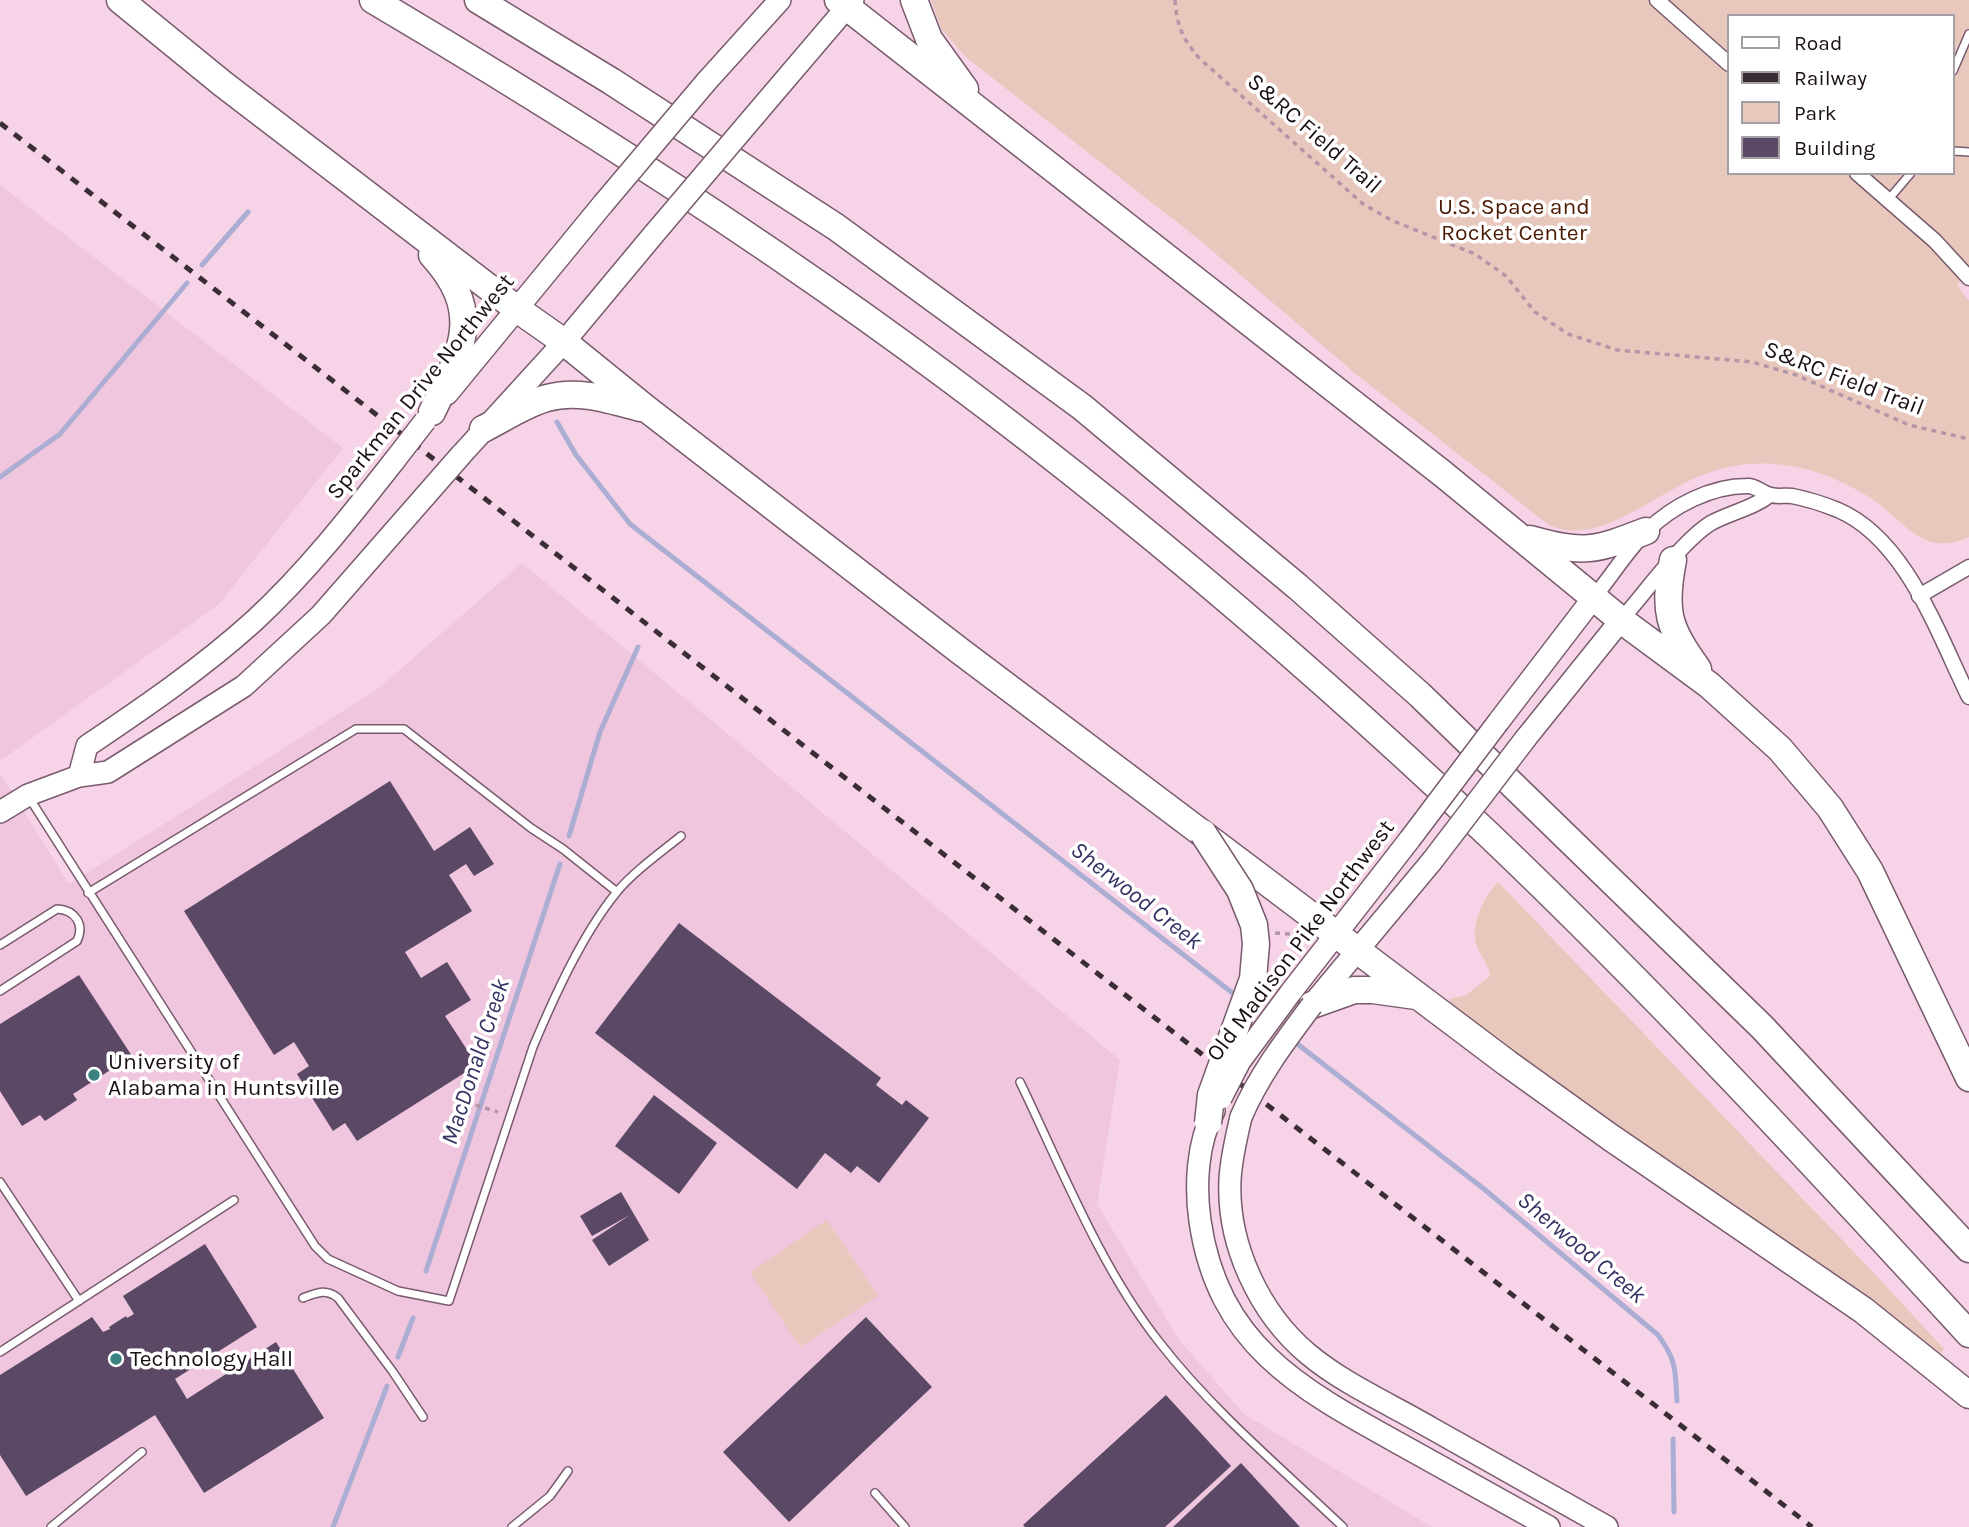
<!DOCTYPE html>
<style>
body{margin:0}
#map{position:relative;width:1969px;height:1527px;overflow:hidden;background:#f6d3e7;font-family:Karla,sans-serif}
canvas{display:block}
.legend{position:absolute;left:1727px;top:14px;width:228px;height:161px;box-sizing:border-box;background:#fff;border:2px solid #a39fa2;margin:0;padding:9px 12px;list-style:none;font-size:21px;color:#1a0f16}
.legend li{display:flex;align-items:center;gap:14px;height:35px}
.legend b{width:35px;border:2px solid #a39fa2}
</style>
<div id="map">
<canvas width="1969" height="1527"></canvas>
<ul class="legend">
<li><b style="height:9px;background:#fff"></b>Road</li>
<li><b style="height:9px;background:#3b2d36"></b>Railway</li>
<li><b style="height:19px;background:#e8c8bc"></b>Park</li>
<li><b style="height:19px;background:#5a4865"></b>Building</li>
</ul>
</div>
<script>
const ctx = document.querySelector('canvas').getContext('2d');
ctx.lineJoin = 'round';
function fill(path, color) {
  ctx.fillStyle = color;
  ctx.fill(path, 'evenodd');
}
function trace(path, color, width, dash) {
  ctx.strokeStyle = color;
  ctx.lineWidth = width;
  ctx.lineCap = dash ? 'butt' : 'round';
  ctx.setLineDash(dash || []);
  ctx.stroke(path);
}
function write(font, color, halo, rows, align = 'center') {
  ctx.font = font + ' Karla,sans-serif';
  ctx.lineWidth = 7;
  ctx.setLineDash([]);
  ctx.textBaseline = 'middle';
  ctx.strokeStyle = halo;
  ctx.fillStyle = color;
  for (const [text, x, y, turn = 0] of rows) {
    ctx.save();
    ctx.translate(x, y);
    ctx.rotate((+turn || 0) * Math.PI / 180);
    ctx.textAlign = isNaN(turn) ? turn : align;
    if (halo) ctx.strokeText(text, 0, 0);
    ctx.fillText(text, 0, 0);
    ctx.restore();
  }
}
const built = new Path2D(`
 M0 185 343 448 218 605 0 761Z
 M522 563 1120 1060 1097 1204 1180 1341 1244 1414 1432 1527H0V773L69 884 379 688Z`);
const green = new Path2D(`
 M931 0H1969V271L1957 285 1969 301V537C1921 559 1904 519 1869 497 1840 479 1807 466 1774 464 1745 462 1716 468 1691 480 1650 498 1595 547 1549 525L1357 375 1201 241 967 58 942 30ZM1729 16H1953V173H1729Z
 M1498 882 1874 1273 1944 1349 1941 1354C1782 1232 1612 1127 1453 1006L1449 999 1466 995 1490 976C1490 966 1481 957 1477 947 1469 926 1484 896 1498 882Z
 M827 1220 878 1296 800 1347 750 1272Z`);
const stream = new Path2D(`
 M202 265 248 212
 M557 422 576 455 630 524 1239 998
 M0 477 60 434 187 283
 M569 836 600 732 638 647
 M1291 1039 1484 1189 1658 1335C1677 1361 1675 1369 1677 1401
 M426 1271 560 864
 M398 1357 413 1318
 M1673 1439 1674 1512
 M333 1527 387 1386`);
const building = new Path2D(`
 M390 781 434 851 470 827 494 864 474 876 466 864 449 875 472 911 405 952 421 978 447 962 471 1000 445 1016 477 1065 357 1141 345 1123 333 1131 297 1074 309 1066 294 1042 274 1055 184 911Z
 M679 923 881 1078 876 1085 902 1105 906 1100 929 1118 879 1183 857 1166 851 1173 825 1153 797 1189 595 1033Z
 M79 975 132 1056 73 1094 77 1100 45 1121 40 1115 22 1126 0 1091V1024Z
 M654 1095 717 1143 679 1194 615 1146Z
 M621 1192 649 1240 609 1266 592 1240 630 1215 592 1236 580 1216Z
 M205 1244 257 1327 175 1379 187 1399 276 1342 324 1418 204 1493 155 1415 26 1496 0 1455V1375L92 1317 103 1332 110 1329 109 1327 126 1316 127 1318 134 1314 123 1296Z
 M866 1317 932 1387 789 1522 723 1452Z
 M1166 1395 1231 1466 1165 1527H1025L1023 1525Z
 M1241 1463 1300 1527H1173Z`);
const path = new Path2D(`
 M1175 0C1177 26 1182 38 1199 58L1363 204 1391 220 1475 254 1506 276 1535 312 1568 334 1617 350 1752 362 1796 375 1909 425 1969 439
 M1275 933 1302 935
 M466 1102 498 1112`);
const service = new Path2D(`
 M1953 71 1969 34
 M1953 151 1969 152
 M1888 200 1911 173
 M30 799 315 1246 328 1259 398 1291 449 1301 533 1047C554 997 582 935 616 893 632 873 660 853 681 836
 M88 893 356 729H404L531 828 563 849 617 892
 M0 945 57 909C75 910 85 924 77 941L0 991
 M1020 1082C1061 1167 1101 1269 1160 1343 1213 1411 1281 1468 1343 1527
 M0 1182 79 1301
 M303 1298C316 1293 326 1288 338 1298L393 1372 423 1417
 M0 1352 234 1200
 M875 1493 905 1527
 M51 1527 142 1452
 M512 1527 550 1496 568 1471`);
const minor = new Path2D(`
 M1657 0 1729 64
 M1857 173 1935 241 1969 278
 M1919 596 1969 567
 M1594 597C1612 576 1627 550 1647 531 1672 506 1711 486 1747 486 1755 485 1762 493 1771 495 1778 497 1785 495 1792 496 1808 499 1823 504 1838 510 1906 539 1938 634 1969 697
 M1621 620C1645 593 1682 541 1711 523 1731 512 1752 509 1770 495`);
const secondary = new Path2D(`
 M706 82 780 0
 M755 115 853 0
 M447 394 603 204
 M461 455 564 342 654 234
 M1499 721 1594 597
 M1526 738 1621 620
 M79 776 87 746C145 707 202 668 254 621 306 573 350 517 394 461
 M0 812 28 795 79 776 108 772 244 686 321 615 426 495
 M1291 992 1410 839
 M1312 1005 1432 861
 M1214 1111C1197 1143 1195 1186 1200 1221 1218 1345 1300 1389 1400 1444 1450 1472 1499 1499 1549 1527
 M1241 1117C1236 1138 1231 1159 1230 1180 1227 1244 1259 1313 1308 1354 1344 1384 1390 1404 1431 1428 1490 1461 1548 1494 1607 1527`);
const motorway = new Path2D(`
 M120 0 223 84 517 309 564 342 648 410 960 651 1507 1063 1610 1137 1863 1310 1969 1395
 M373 0C527 91 678 186 824 288 1059 452 1281 638 1489 835 1656 994 1813 1164 1969 1334
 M478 0 611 81 836 227 1082 407 1298 587 1420 695 1762 1027 1969 1249
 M838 0 1443 474 1621 620 1709 685 1780 749 1830 808 1870 871 1969 1078
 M914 0 929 39 965 89
 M432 412C461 352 485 313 432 255
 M483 429C503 419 525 404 547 398 578 389 610 400 640 408
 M1530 539C1584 554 1594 551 1646 531
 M1673 560C1663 612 1668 627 1698 669
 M1312 1005 1354 990H1373L1416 996`);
const rail = new Path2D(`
 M0 123 1812 1527`);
const secondaryBridge = new Path2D(`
 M603 204 706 82
 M654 234 755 115
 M394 461 425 421
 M426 495 461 455
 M1410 839 1499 721
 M1432 861 1526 738
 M1221 1098 1240 1061 1291 992
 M1241 1117C1259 1075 1285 1041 1312 1005`);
const motorwayBridge = new Path2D(`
 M1203 833 1240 890 1254 925 1256 944 1253 979 1211 1095 1208 1123`);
const markers = [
 [94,1075,7,"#3b8380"],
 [116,1359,7,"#3b8380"]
];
const streetNames = [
 ["S&RC Field Trail",1314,134,41],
 ["S&RC Field Trail",1844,379,21],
 ["Sparkman Drive Northwest",421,387,-51],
 ["Old Madison Pike Northwest",1301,941,-53]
];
const parkNames = [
 ["U.S. Space and",1514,207],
 ["Rocket Center",1514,233]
];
const poiNames = [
 ["University of",108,1062],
 ["Alabama in Huntsville",108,1088],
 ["Technology Hall",130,1359]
];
const waterNames = [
 ["Sherwood Creek",1136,896,38],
 ["MacDonald Creek",476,1062,-72],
 ["Sherwood Creek",1581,1248,40]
];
fill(built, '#efc6de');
fill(green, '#e8c8bc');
trace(stream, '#abadd2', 5);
fill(building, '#5a4865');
trace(service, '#785b6d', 10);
trace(minor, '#785b6d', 17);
trace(secondary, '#785b6d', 24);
trace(motorway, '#785b6d', 29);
trace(path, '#b397a7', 3.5, [5, 5]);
trace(service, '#fff', 7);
trace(minor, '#fff', 14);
trace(secondary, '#fff', 21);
trace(motorway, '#fff', 26);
trace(rail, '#3b2d36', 5, [9, 9]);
trace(secondaryBridge, '#785b6d', 24, []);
trace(motorwayBridge, '#785b6d', 29, []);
trace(secondaryBridge, '#fff', 21);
trace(motorwayBridge, '#fff', 26);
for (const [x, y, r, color] of markers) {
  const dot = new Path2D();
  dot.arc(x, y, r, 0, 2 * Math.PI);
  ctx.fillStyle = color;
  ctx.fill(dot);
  trace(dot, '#fff', 2.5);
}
write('23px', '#1a0f16', '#fff', streetNames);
write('23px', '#4b1a03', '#fff', parkNames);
write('23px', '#1a0f16', '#fff', poiNames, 'left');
write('italic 24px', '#343363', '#fff', waterNames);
</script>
